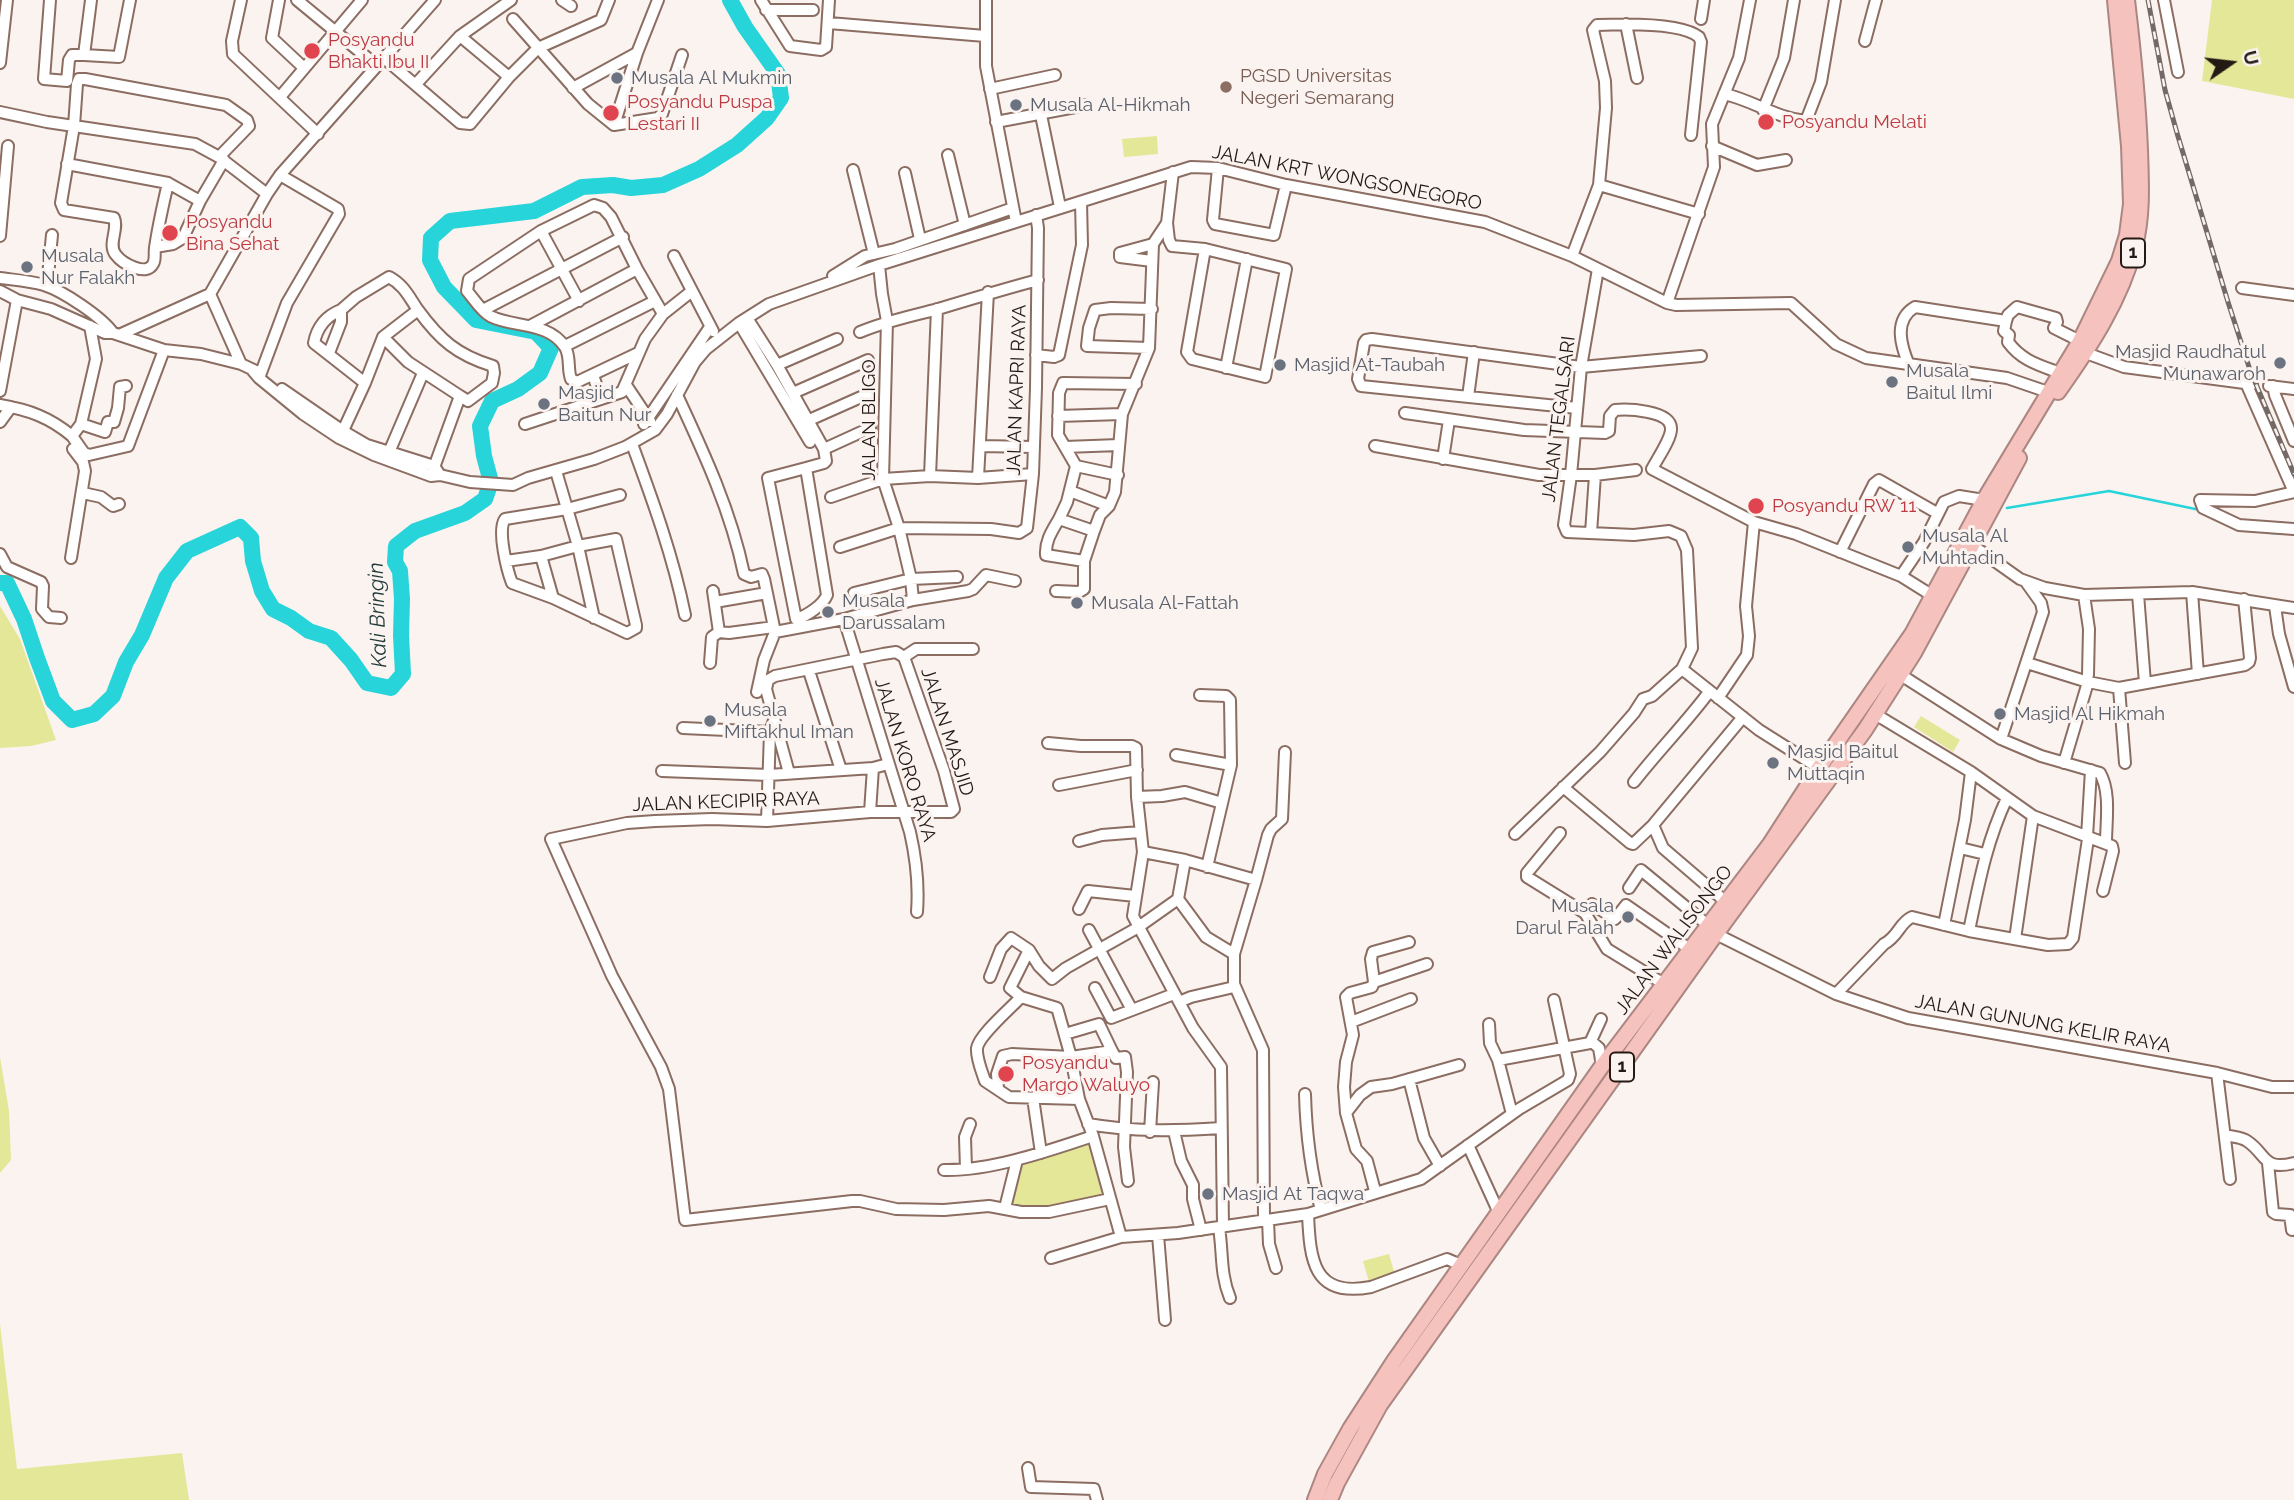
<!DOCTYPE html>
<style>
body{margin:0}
#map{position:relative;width:2294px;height:1500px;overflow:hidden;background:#faf3f0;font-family:Raleway,sans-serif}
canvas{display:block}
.north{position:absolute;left:2196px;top:28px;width:70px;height:70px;-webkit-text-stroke:5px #faf3f0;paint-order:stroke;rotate:76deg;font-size:19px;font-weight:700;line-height:28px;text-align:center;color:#251914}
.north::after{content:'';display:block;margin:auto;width:24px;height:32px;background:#251914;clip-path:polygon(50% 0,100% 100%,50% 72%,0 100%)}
</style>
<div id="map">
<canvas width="2294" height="1500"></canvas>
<div class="north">U</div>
</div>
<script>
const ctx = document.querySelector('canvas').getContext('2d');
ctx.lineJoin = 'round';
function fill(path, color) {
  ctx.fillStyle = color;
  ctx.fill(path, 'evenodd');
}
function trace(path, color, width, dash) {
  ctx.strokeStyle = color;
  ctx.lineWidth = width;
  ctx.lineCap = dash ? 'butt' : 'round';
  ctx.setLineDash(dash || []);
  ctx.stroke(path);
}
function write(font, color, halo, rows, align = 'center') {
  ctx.font = font + ' Raleway,sans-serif';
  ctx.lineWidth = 6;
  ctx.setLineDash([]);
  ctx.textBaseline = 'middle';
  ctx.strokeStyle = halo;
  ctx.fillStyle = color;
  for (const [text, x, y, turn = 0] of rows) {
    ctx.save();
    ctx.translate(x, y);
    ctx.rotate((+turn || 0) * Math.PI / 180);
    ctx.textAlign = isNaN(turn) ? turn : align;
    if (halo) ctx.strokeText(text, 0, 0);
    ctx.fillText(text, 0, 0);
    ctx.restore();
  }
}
const green = new Path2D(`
 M2212 0H2294V99L2202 81Z
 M1157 136 1158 154 1124 157 1122 139Z
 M0 606 20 639 56 740 31 746 0 748Z
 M1921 716 1960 740 1953 752 1914 727Z
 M0 1057 9 1111 11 1160 0 1173Z
 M1091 1142 1107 1197 1048 1211 1007 1206 1021 1161Z
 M1389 1254 1395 1275 1369 1282 1363 1261Z
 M0 1324 17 1469 182 1453 189 1500H0Z`);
const stream = new Path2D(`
 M2007 508 2109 491 2200 510
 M2271 533 2294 534`);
const river = new Path2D(`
 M0 583H7L24 619 37 658 53 701 72 720 94 714 113 696 126 662 142 635 166 578 187 551 240 527 251 538 253 561 262 591 273 609 291 618 309 631 331 638 351 660 367 683 391 688 403 674 401 635 402 599 400 571 395 562 396 546 415 531 465 513 485 499 491 482 484 456 480 426 492 401 518 389 540 373 551 348 536 332 476 320 444 287 430 260 431 238 450 221 534 211 582 187 613 185 631 188 663 185 699 169 737 145 767 118 781 98 778 74 745 27 730 0`);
const minor = new Path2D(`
 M50 0 44 79 67 81 69 60 72 55H84L91 0
 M241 0 232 41 233 54 318 134
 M279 0 272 38 304 68
 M297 0 376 65
 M562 0 571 6
 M761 0 790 46 821 50 826 47 829 0
 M986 0V66L1016 222
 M2164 0 2178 72
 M766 10H813
 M513 19 588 104 614 125 658 118 662 114 682 55
 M1701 19 1704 0
 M829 23 985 36
 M1626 24 1637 78
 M460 36 509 77
 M1865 41 1876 0
 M84 55 119 57 130 0
 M384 58 435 0
 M0 63 7 0
 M416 84 460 36 511 0
 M573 88 637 53
 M990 89 1055 75
 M1724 94C1753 100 1775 118 1806 121L1821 82 1835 0
 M280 97 362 0
 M1763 110 1784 58 1794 0
 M0 112 47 122 195 144 219 157 267 194
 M1041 115 1060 207
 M996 122 1086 105
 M614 125 637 53 658 0
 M1712 146 1757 165 1786 160
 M948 155 965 225
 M67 164 168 183 200 201
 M1218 168 1213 220 1215 224 1274 235 1286 185
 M853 170 874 254
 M905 173 920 239
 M168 183C163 205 158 226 155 248 154 253 156 259 153 264 146 277 122 263 116 255 107 245 119 229 114 218L64 210 61 203 74 126 77 84 79 79H85L226 105 247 120 249 126 219 157
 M1599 185 1699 214
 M1167 223 1169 240 1172 246 1205 249 1286 269 1265 377 1192 359 1187 352 1205 249
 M541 231 579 301
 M0 236 8 146
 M155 247 173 244 183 238 200 201 224 160
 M1120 253V257L1152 261
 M1120 253 1153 244
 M674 256 713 331
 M1572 256 1599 185 1606 108 1605 81 1593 30 1597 25C1621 24 1681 22 1699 37L1701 42 1691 135
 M879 265 882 294 887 321 883 479 899 528 911 579 913 600
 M833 276 865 256 895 249 1013 208
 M0 278C15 280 30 281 44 285 63 291 102 317 113 333
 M47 286 52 235
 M2242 288 2294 295
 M0 291 17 300 51 309 105 333H113L164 350 201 354 241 364 258 372
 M210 294 241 364
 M1667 303 1714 167 1712 124 1739 58 1750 0
 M341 310 356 297 389 277C404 285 409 297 418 310 440 340 457 355 493 366L494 373 492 383 468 401 460 396 432 473
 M483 310 623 237
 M747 318 777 365 824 449 826 461 824 463 806 468
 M2006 321 2004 331 2009 335 2008 342C2022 361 2039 365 2060 373
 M739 323 810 442
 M530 326 637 269
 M860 332C886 321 912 316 938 309 971 299 1004 289 1038 280
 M119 335 210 294 267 194 280 175 384 58 460 123 470 124 509 77 538 48 601 20 609 0
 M383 337 408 362 460 396
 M565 346 655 301
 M1149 348 1087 346 1089 328 1095 310 1111 308 1152 309
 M329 353 341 322V310C326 316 317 327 314 343L365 383
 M638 353 577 382 571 379C567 368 571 357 565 347 548 321 513 328 490 316 481 311 474 299 467 291L469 279 541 231 594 205 603 208 611 217 637 269 663 314
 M2086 353 2124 367 2252 384
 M1036 355 1054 357 1059 355 1082 245 1081 202
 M777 365 837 339
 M1909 365C1901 346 1893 320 1915 307L2006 321 2008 315 2017 307 2056 318 2057 322 2054 328 2080 341
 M1226 368 1247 259
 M253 371 259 378 303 414 339 438 374 455 431 476 440 475 470 482 513 485 528 478 594 459 625 447 655 430 667 414 695 362 706 349 739 323 769 304 879 265 1191 167 1218 168 1286 185 1485 222 1572 256 1667 303 1676 305 1791 303 1836 344 1866 358 2007 378 2048 392
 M593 375 601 399
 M259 378 287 303 339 214 338 209 280 175
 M2246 383 2294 492
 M626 385 650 421
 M2269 386 2294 389
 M2273 386 2275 395 2294 441
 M282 389 343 431 367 445 434 466 440 475
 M0 391 17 300
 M793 393 868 360
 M677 395C704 453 731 511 744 574L751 577 762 574 764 579 775 632 764 660 757 692
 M1468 397 1474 352
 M0 405C29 410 49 417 72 436L81 424 96 359 90 326
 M1577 408 1361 386 1358 379 1364 343 1366 340 1372 339 1581 367 1701 356
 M1405 413 1524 430 1605 433 1609 431 1610 416 1615 410C1627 409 1670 410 1671 428 1672 438 1657 459 1652 469L1754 522 1796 534 1901 576 1933 596
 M1058 416 1122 414
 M807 421 870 393
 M0 422 11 407
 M81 424 105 432 108 422H114L118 408 120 387 126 386
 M525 424 622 392 645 339 663 314 692 291
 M644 424 710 327
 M341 435 365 383 383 337 418 310
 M72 436 84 453 89 455 128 446 164 350
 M632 444C653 501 673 556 685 615
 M981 446 1033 447
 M1375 446 1539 475H1595L1636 470
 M1065 447 1119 445
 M824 449 870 428
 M387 457 423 373
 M1443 459 1449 420
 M1076 466 1067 502 1059 519 1094 531
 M806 468 827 595C823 605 807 616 796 619L768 478Z
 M556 471 578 546 594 618
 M1118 475 1076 466 1058 435 1059 393 1063 383 1136 384
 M930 476 937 309
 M978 478 988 292
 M1070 491 1109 506
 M2294 492 2255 501 2200 500 2203 508 2239 525 2294 529
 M83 493 101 497 113 506 119 504
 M831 497 883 479 930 476 978 478 1033 474
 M1059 519C1052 531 1045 541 1046 555L1084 561
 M1591 533 1595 475
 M1972 545 2020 579 2045 588 2084 595 2192 592 2294 608
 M840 547 899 528 991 529 1019 533 1027 528 1033 474 1036 388 1038 228 1036 215
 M1840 552 1874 484 1879 480 1937 513
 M0 554 7 567 41 582 43 586 42 609 49 617 61 618
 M541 556 553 598
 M71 558 85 471 83 462 73 449
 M506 561 541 556 578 546 616 539 636 625V628L627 633 553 598 512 583C507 570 497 530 505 519L567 509 620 495
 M1901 576 1924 542 1944 502 1959 496 1984 500
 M713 591 719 632 729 633 774 627
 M1056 591 1079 592 1084 589V561L1094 531 1100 515 1109 506 1115 492 1122 414 1149 348 1153 244 1167 223 1173 172
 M2192 592 2198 674
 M854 593 911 579 957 577
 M2138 594 2145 683
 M2084 595 2089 629 2088 675
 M715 602 767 593
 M2275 606 2279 634 2294 687
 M775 632 844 619
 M904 657 944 771 954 809 951 812H870L767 821 712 819 655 821 627 823 551 839 612 976 661 1067 669 1089 685 1220 852 1201H860L896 1209 944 1210 989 1206 1021 1212H1049L1110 1199
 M710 663 712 637 719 632
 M2027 663 2088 682 2119 688 2245 665 2249 662 2250 658 2244 599
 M1682 669 1759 730 1819 768
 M809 671 841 770
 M1901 675 2001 739 2041 756 2100 773C2111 792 2106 822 2106 843
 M2119 688 2125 763
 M1200 695 1226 696 1230 700 1231 765 1207 867
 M1718 698 1747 655 1749 636 1746 606 1754 522
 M1875 714 1971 772 2033 816 2112 846 2113 851 2103 891
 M683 728 770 732
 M2001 739 2043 612 2041 603 2026 582
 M1048 743 1081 746H1132L1136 748 1137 797 1143 852 1133 916 1193 1028 1221 1067 1223 1227
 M1176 755 1231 765
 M2064 763 2088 682
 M662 771 769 775 873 768 888 764
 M789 773 766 689 768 680 775 676 883 654 896 652 904 657 916 649H973
 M1634 782C1658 751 1686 723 1709 692
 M1059 785 1137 770
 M1563 787 1630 843 1633 844 1653 825 1743 717
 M1137 797 1162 796 1185 792 1222 803
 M870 812 873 768
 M767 821 770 732 774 720
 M1653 825 1663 848 1726 902
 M1560 833 1527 873V877L1585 913 1607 949 1664 984
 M1515 834 1600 752 1634 713 1643 699 1652 696 1682 669 1692 648 1687 550 1681 536 1669 531 1634 535 1567 532 1564 525 1571 475 1581 367 1598 269
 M2087 837 2091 770
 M1079 841 1102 835 1140 832
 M1960 848 1985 854
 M1143 852 1185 860 1256 880 1234 954V984L1263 1050 1264 1221
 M1256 880 1268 835 1271 829 1282 819 1285 752
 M1629 888 1641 870 1709 926
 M1178 899 1206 937 1234 954
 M1079 909 1088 891 1135 896
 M917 912C919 885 916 858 910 832L844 619 913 600 968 591 973 589 986 575 1015 581
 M1585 913 1592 904 1615 919 1626 905 1691 950
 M1944 925 1965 820 1971 772
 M1089 930 1132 1010 1174 994
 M1969 931C1979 883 1986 843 2007 798
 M1716 934 1836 994 1908 1018 2217 1073 2272 1087H2294
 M2015 939 2033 816
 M990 977 1001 949 1011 938 1029 950 1039 966 1052 979 1066 968 1137 928 1178 899 1185 860
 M1374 982 1371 959 1373 952 1409 942
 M1095 988 1111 1018 1132 1010
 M1836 994 1884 944C1899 936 1899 923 1912 917L1969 931 2048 945 2068 944 2073 938 2088 839
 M1021 997 1010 988 1029 950
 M1179 1002 1191 997 1234 987
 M1351 1022 1411 999
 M1489 1024 1490 1043 1498 1060 1512 1114
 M1065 1034 1099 1024 1112 1051
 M1592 1042 1599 1048 1602 1066
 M1498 1060 1590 1043 1601 1019
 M2217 1073 2230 1179
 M1409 1079 1424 1138 1440 1166
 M998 1088 997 1074 1003 1056 1012 1054 1071 1057 1112 1051 1116 1058 1125 1057 1127 1072 1124 1147 1128 1181
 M1305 1094C1306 1133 1311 1172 1321 1210
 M1033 1098 1041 1153
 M1079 1099 1009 1097 985 1081C982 1072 976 1058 977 1048 979 1035 1011 1008 1021 997L1057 1008 1058 1011 1071 1057 1079 1099 1093 1136 1121 1237
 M1346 1113 1360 1095 1371 1087 1392 1084 1459 1065
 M1088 1124C1134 1132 1174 1131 1221 1128
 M1174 1131 1181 1161 1193 1185V1199L1201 1230
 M1150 1132 1153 1082
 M2226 1135C2232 1137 2241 1137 2247 1141 2267 1154 2262 1171 2294 1163
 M1468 1145 1499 1213
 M2268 1163 2273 1212 2276 1214 2290 1215 2292 1230
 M966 1169 965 1137 970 1124
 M944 1170C991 1171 1048 1151 1093 1136
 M1375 1191 1367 1161 1356 1149 1346 1113 1344 1087 1346 1062 1353 1035 1346 997 1350 993 1372 987 1374 982 1427 964
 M1005 1208 1017 1160
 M1308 1214C1310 1260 1313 1298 1371 1287L1447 1259 1461 1265
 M1268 1220 1269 1244 1276 1268
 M1219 1228C1223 1252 1220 1274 1230 1298
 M1158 1235 1165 1320
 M1051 1258 1121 1237 1178 1233 1308 1214 1421 1179 1519 1109 1568 1080 1570 1074 1554 1000
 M1028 1468 1031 1487 1094 1489 1097 1500`);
const highway = new Path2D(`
 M2058 392C2090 347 2121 300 2135 246 2143 214 2141 182 2140 150 2138 99 2133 50 2127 0
 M1315 1500 1325 1474 1350 1429 1394 1361 1602 1066 1770 844 1819 768 1912 634 1984 500 2080 341 2119 261 2127 235 2131 204 2129 146 2115 0
 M1330 1500 1337 1483 1380 1405 1716 934 1865 730 1914 653 2019 458`);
const rail = new Path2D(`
 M2148 0 2165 90 2177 133 2228 302 2250 370 2294 474`);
const markers = [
 [312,51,9,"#e0444e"],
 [617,78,7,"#6b7280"],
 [1226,87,7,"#8d6e63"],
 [1016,105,7,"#6b7280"],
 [611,113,9,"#e0444e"],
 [1766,122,9,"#e0444e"],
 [170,233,9,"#e0444e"],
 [27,267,7,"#6b7280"],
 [2280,363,7,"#6b7280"],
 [1280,365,7,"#6b7280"],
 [1892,382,7,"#6b7280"],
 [544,404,7,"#6b7280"],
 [1756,506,9,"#e0444e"],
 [1908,547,7,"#6b7280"],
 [1077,603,7,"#6b7280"],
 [828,612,7,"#6b7280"],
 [2000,714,7,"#6b7280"],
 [710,721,7,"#6b7280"],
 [1773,763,7,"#6b7280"],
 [1628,917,7,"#6b7280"],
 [1006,1074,9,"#e0444e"],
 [1208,1194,7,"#6b7280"]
];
const shields = [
 [2133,253,24],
 [1622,1067,24]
];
const shieldNames = [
 ["1",2133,253],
 ["1",1622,1067]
];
const healthNames = [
 ["Posyandu",328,40],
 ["Bhakti Ibu II",328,62],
 ["Posyandu Puspa",627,102],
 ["Lestari II",627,124],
 ["Posyandu Melati",1782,122],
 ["Posyandu",186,222],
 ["Bina Sehat",186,244],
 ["Posyandu RW 11",1772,506],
 ["Posyandu",1022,1063],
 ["Margo Waluyo",1022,1085]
];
const educationNames = [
 ["PGSD Universitas",1240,76],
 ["Negeri Semarang",1240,98]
];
const worshipNames = [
 ["Musala Al Mukmin",631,78],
 ["Musala Al-Hikmah",1030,105],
 ["Musala",41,256],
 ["Nur Falakh",41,278],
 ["Masjid Raudhatul",2266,352,"right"],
 ["Munawaroh",2266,374,"right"],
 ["Masjid At-Taubah",1294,365],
 ["Musala",1906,371],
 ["Baitul Ilmi",1906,393],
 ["Masjid",558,393],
 ["Baitun Nur",558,415],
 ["Musala Al",1922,536],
 ["Muhtadin",1922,558],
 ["Musala",842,601],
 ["Darussalam",842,623],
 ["Musala Al-Fattah",1091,603],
 ["Musala",724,710],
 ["Miftakhul Iman",724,732],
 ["Masjid Al Hikmah",2014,714],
 ["Masjid Baitul",1787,752],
 ["Muttaqin",1787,774],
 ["Musala",1614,906,"right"],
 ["Darul Falah",1614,928,"right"],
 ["Masjid At Taqwa",1222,1194]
];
const streetNames = [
 ["JALAN KRT WONGSONEGORO",1347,178,11],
 ["JALAN KAPRI RAYA",1017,390,-88],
 ["JALAN TEGALSARI",1559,419,-83],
 ["JALAN BLIGO",869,420,-90],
 ["JALAN MASJID",947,732,72],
 ["JALAN KORO RAYA",905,760,73],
 ["JALAN KECIPIR RAYA",726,802,-2],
 ["JALAN WALISONGO",1674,940,-53],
 ["JALAN GUNUNG KELIR RAYA",2043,1024,10]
];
const waterNames = [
 ["Kali Bringin",378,615,-92]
];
fill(green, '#e4e798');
trace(stream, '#26d4d9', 2.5);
trace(river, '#26d4d9', 16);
trace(minor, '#8c6d62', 14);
trace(highway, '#ac8782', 18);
trace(minor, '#fff', 10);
trace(highway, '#f5c2bd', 14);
trace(rail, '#746965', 5);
trace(rail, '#faf3f0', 2.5, [8]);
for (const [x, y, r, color] of markers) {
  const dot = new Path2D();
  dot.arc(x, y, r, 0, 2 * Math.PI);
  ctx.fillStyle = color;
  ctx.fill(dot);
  trace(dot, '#faf3f0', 2.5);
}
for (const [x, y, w] of shields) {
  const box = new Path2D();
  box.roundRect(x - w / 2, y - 14.5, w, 29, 5);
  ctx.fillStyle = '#faf3f0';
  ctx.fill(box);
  trace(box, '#251914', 2);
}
write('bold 18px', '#251914', null, shieldNames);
write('19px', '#be3a42', '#faf3f0', healthNames, 'left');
write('19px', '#785e54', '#faf3f0', educationNames, 'left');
write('19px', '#5b616d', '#faf3f0', worshipNames, 'left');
write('19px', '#251914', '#faf3f0', streetNames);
write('italic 21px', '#1f3939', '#faf3f0', waterNames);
</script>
